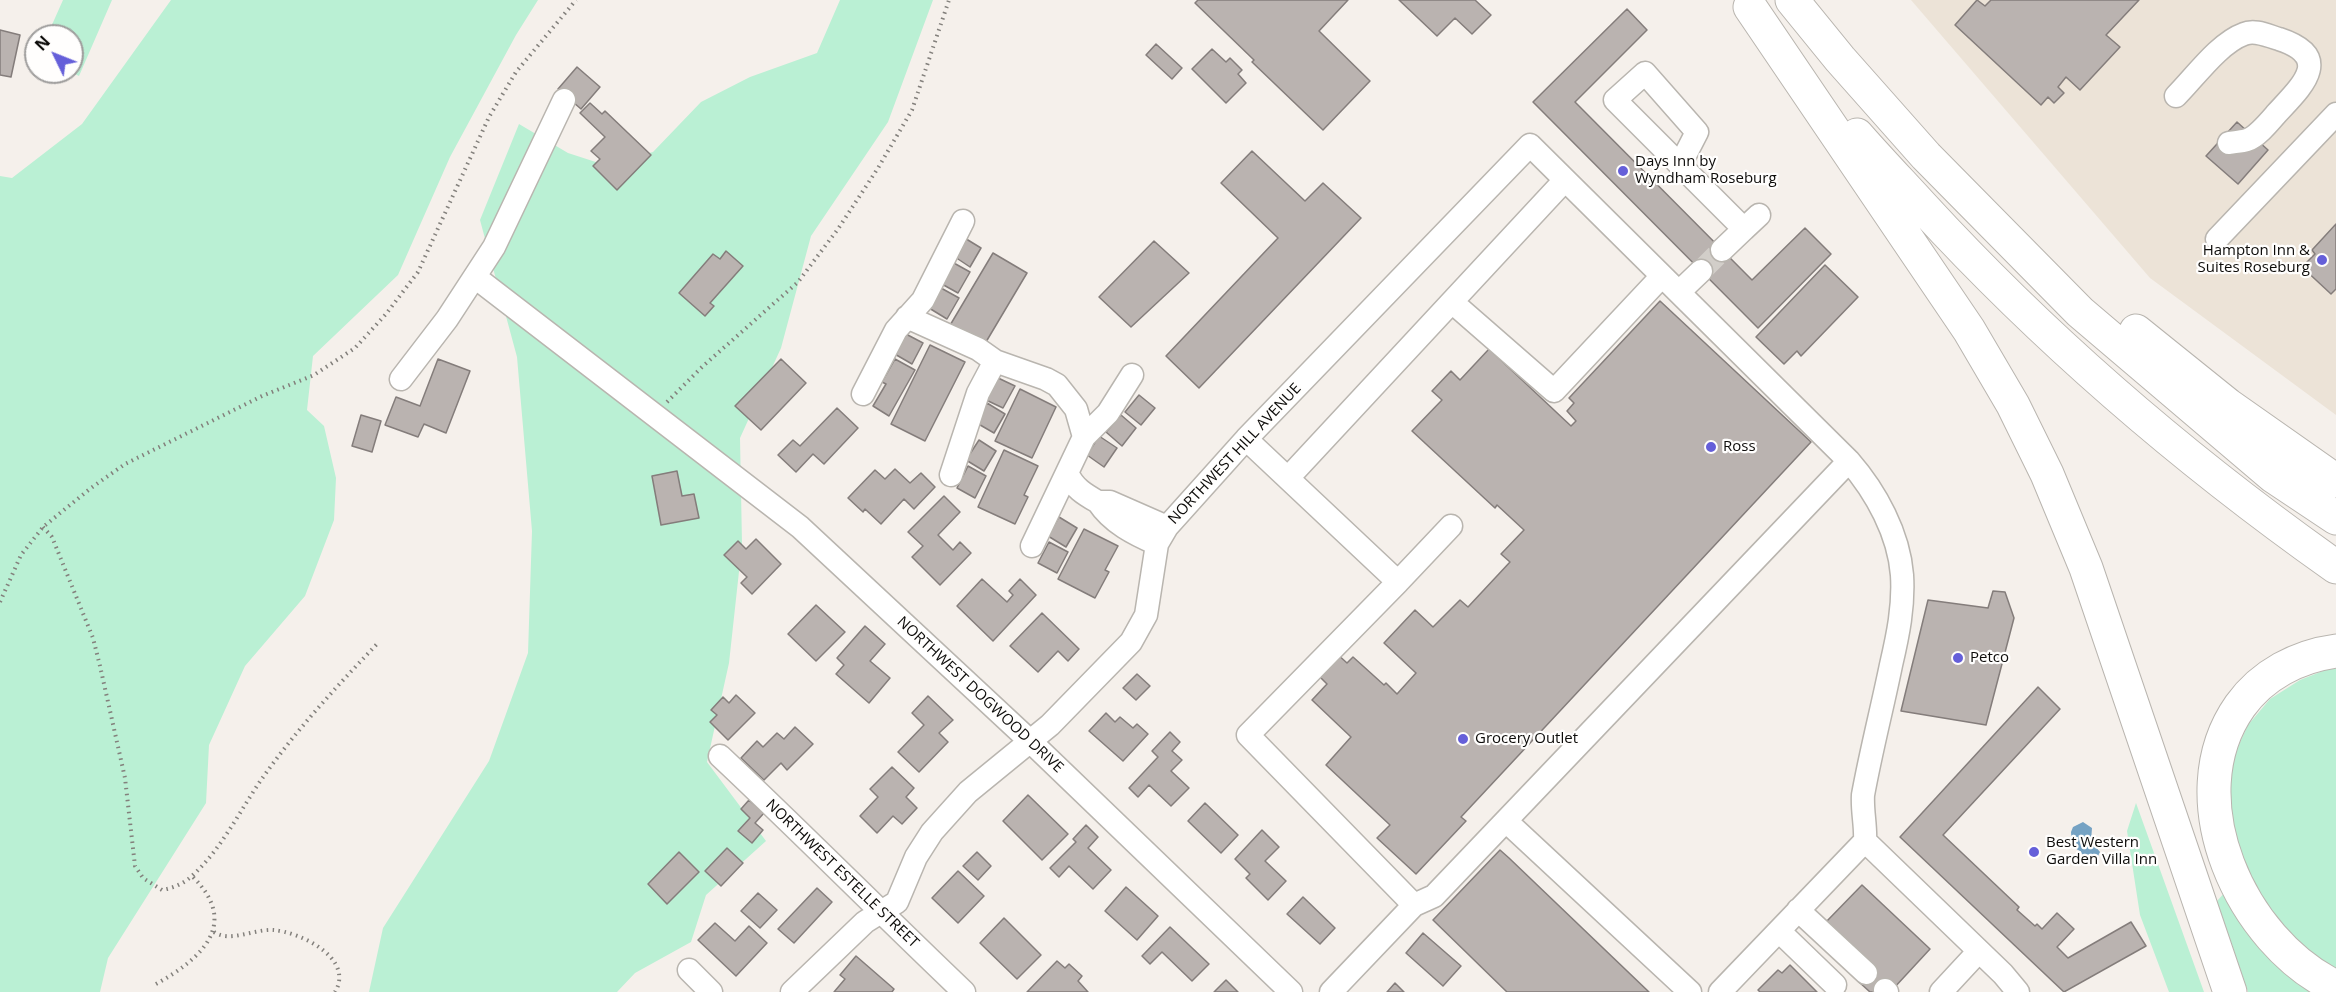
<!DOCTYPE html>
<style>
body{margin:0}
#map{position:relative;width:2336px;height:992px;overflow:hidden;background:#f5f0eb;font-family:"Open Sans",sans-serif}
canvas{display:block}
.north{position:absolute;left:24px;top:24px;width:60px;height:60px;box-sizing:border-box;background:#fffefd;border:2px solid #9e9d9c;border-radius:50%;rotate:313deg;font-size:16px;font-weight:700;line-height:24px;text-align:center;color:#0d0c0a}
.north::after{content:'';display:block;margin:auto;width:21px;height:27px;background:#655fd9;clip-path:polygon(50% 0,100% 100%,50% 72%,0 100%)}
</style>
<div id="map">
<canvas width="2336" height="992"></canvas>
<div class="north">N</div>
</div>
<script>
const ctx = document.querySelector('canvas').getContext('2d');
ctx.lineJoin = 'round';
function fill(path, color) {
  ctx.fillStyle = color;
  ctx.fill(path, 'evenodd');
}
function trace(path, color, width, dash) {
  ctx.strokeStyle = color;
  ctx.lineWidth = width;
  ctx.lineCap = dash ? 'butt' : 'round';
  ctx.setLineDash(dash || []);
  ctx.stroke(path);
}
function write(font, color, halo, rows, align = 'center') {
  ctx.font = font + ' "Open Sans",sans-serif';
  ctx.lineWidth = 4.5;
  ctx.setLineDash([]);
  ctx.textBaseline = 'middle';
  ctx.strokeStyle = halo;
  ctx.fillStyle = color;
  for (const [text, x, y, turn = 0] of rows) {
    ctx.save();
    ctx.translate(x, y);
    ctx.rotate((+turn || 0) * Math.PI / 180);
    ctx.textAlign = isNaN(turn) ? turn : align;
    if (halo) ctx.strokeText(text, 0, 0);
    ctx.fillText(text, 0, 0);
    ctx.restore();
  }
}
const built = new Path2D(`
 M1911 0H2336V415L2150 278Z`);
const green = new Path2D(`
 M63 0H112L79 76 71 72 72 36H47Z
 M171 0H538L516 35 450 157 398 275 313 356 307 410 324 426 336 478 334 520 305 596 245 666 209 745 206 803 108 958 100 992H0V176L12 178 82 124Z
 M840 0H933L888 122 811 236 781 348 740 438 742 544 729 663 707 762 766 841 706 895 691 942 635 973 617 992H369L383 928 489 761 528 653 532 531 517 357 480 220 519 124 568 153 605 165 653 152 701 102 750 77 817 53Z
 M2328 669H2336V973L2297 943 2266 908 2230 832 2227 796 2233 758 2248 725 2270 699 2300 680Z
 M2136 803 2204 992H2169L2140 915 2127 831Z
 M2227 890 2320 992H2248L2217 901Z`);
const water = new Path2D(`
 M2083 822 2092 828 2091 841 2100 852 2096 860 2092 862 2084 859 2081 852 2072 846 2071 832 2073 827Z`);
const building = new Path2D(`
 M1198 0H1348L1319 31 1370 81 1323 130 1252 62 1254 60 1195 3Z
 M1399 0H1475L1491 15 1472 34 1455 18 1437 36Z
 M1977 0 1985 6 1991 0H2139L2106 35 2120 47 2080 90 2066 77 2058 87 2064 93 2054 103 2048 97 2041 105 1955 25Z
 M1627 9 1647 30 1575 102 1752 280 1805 228 1831 254 1758 328 1533 102Z
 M0 30 20 35 11 77 0 75Z
 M1156 44 1182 68 1172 79 1146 55Z
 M1212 49 1226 62 1230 58 1242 70 1238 74 1246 83 1226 103 1192 69Z
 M577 67 600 87 581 109 558 89Z
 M590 103 602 114 605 111 651 155 617 190 593 166 600 159 591 151 605 137 580 113Z
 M2237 122 2268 150 2238 184 2206 156Z
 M1252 151 1305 201 1323 183 1361 218 1199 388 1166 356 1278 238 1221 183Z
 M2336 224V289L2331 294 2302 267 2315 254 2312 250Z
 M963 237 981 248 970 267 952 255Z
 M1154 241 1189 273 1131 327 1099 297Z
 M726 251 743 266 710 303 714 306 705 316 679 293 713 254 720 259Z
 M993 253 1027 273 983 347 949 327Z
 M952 262 970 272 958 293 940 283Z
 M1825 265 1858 297 1801 356 1797 351 1784 364 1756 337Z
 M941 288 959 298 947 319 929 308Z
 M1660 301 1811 442 1461 817 1466 821 1416 874 1377 838 1390 825 1326 765 1351 737 1312 700 1327 684 1317 674 1336 653 1347 663 1353 657 1384 685 1386 683 1397 694 1416 673 1384 643 1415 610 1433 627 1460 600 1468 607 1510 562 1501 554 1524 530 1497 505 1495 508 1412 431 1442 400 1432 391 1451 371 1460 380 1489 349 1571 426 1576 421 1567 411 1574 403 1569 398Z
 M904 333 923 343 912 364 893 353Z
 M930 345 965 362 925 441 891 424Z
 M438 359 470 371 446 433 424 424 418 437 385 425 396 397 420 406Z
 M781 359 806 383 761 430 735 406Z
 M895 359 915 370 889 416 873 406 886 384 882 382Z
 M996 377 1015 386 1003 408 984 399Z
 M1020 389 1056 407 1032 458 995 441Z
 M1139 395 1155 408 1141 425 1125 412Z
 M987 403 1005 414 994 433 975 422Z
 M837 408 858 428 824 464 813 454 796 472 778 455 793 440 800 446Z
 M361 415 381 421 372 452 352 446Z
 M1121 415 1136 428 1122 446 1106 432Z
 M1099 436 1117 448 1104 467 1087 455Z
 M979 440 996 451 984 471 966 460Z
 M1004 450 1038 466 1024 495 1028 497 1015 524 978 507Z
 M968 466 986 476 975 498 957 488Z
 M895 469 910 483 921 473 935 487 914 509 904 499 881 524 865 509 863 512 848 498 875 470 885 479Z
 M677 471 682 496 694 494 699 518 661 525 652 476Z
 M944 496 960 512 938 535 953 550 960 542 971 553 940 585 912 557 923 546 908 532Z
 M1059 517 1077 528 1066 547 1048 536Z
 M1084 529 1118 546 1105 570 1109 572 1095 598 1058 579Z
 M756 539 781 564 752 594 741 583 747 577 724 555 738 541 746 549Z
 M1049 542 1068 552 1057 573 1038 563Z
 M982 579 1007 602 1013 595 1009 591 1020 579 1036 595 993 641 957 606Z
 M1993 591 2005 592 2014 618 1986 725 1901 711 1928 600 1988 608Z
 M816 605 845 632 816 661 788 634Z
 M1042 613 1079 649 1068 661 1058 651 1038 672 1010 646Z
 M865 626 885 644 870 661 890 678 869 703 836 674 844 665 837 658Z
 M1137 674 1150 686 1136 700 1123 688Z
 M2038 687 2060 709 1943 835 2019 907 2017 910 2035 926 2037 924 2042 929 2057 913 2074 929 2057 947 2068 958 2131 922 2146 946 2064 992 1900 837Z
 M736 695 755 713 728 740 710 722 717 715 711 710 723 697 729 703Z
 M928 696 953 720 939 733 948 742 919 772 898 752 924 725 912 713Z
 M1106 713 1115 722 1120 717 1133 728 1137 724 1148 734 1123 761 1089 731Z
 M795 727 813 744 787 770 781 763 764 780 741 758 757 741 763 747 777 733 784 739Z
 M1170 732 1180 742 1172 751 1182 760 1171 771 1189 788 1171 806 1149 785 1138 797 1129 788 1158 757 1152 751Z
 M892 767 914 788 906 797 917 808 902 824 893 816 877 833 860 816 878 797 870 789Z
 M1028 795 1068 834 1042 860 1003 821Z
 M749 800 764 813 755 823 763 830 752 843 738 831 750 818 741 809Z
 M1205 803 1238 835 1221 853 1188 821Z
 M1086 825 1098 837 1088 848 1111 870 1093 889 1069 866 1059 877 1050 868 1076 842 1073 839Z
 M1262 830 1279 847 1265 861 1286 881 1268 900 1246 878 1250 874 1235 859Z
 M727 848 743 863 721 886 705 871Z
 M1500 850 1509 858 1649 992H1507L1433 920Z
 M679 852 699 872 667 904 648 884Z
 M977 852 991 866 978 880 963 866Z
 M958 871 984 896 958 923 932 898Z
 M1862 885 1930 949 1893 989 1883 992H1870L1859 982 1872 967 1825 923Z
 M1126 887 1158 916 1137 940 1105 911Z
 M817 888 832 902 794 943 778 929Z
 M758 893 777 910 760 928 741 911Z
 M1303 897 1335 928 1320 944 1287 914Z
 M1004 918 1041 955 1017 979 980 943Z
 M715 923 735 941 749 926 767 943 736 976 698 940Z
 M1170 927 1209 964 1192 981 1162 952 1150 964 1142 956Z
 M1423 933 1461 966 1443 986 1406 953Z
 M856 956 894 989 892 992H834L845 979 840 975Z
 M1057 961 1065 968 1069 964 1082 976 1078 981 1088 992H1027Z
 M1790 965 1817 992H1760L1758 990 1778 970 1782 973Z
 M1226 980 1238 992H1214Z
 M1395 983 1404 992H1387Z`);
const minorTunnel = new Path2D(`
 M1701 271 1722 250`);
const path = new Path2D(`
 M667 402 702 367 798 282 838 229 878 168 912 110 949 0
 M43 527 52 537 93 638 100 666 125 778 135 866 143 878 162 890C174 888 185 883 194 874 224 846 242 806 266 773 299 727 338 685 377 644
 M0 602 21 555 43 527 91 488 125 464 262 396 314 375 355 348 386 314 418 272 489 117 516 72 576 0
 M214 932C230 943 253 929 273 930 300 932 355 958 335 992
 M156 984C201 959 241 924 192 876`);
const minor = new Path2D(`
 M2176 96C2195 77 2219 43 2244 34 2255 29 2268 36 2279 39 2334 57 2302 86 2277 113 2270 121 2257 137 2247 140 2241 142 2234 142 2229 143
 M1680 165 1697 132 1645 73 1615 100 1744 229 1759 215
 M2217 239 2336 114
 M1722 250 1744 229
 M475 277 800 527 1030 741 1291 992
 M1679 292 1701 271
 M1452 302 1554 391 1662 276
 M907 317 978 349 995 361 1046 379 1057 385 1076 409 1084 437
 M401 379 447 319 494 247 564 100
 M863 394 896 330 923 300 963 221
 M1246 439 1398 582 1248 735 1414 905
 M1067 473C1074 488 1084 494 1098 502
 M951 475 978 393 995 361
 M1288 478 1565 180
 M1157 544C1134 534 1112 523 1098 502H1110L1167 527
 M1032 546 1084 437 1108 413 1132 375
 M1398 582 1451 526
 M720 756C803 834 882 914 964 992
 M1506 821 1690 992
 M1798 910 1866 973
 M1779 931 1835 985
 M689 970 711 992
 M1885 990 1887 992
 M792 992 865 922 897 902 916 857 932 832 968 792 1050 725 1131 642 1146 615 1157 544 1167 527 1246 439 1530 145 1849 461C1876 492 1899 534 1902 575 1904 606 1898 635 1891 665 1882 709 1871 751 1863 795 1862 811 1866 826 1865 841L2003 974 2018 992
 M1331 992 1414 905 1434 896 1849 461
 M1720 992 1865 841
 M1941 992 1979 951`);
const highway = new Path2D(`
 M1792 0 1840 59 1926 156 2080 312 2273 476 2336 518
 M1750 7 1969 330 2013 405 2047 474 2086 568 2230 992
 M1857 135C1878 159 1900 182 1922 206 2046 341 2186 461 2336 567
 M2136 331 2228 405 2336 481
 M2336 651C2298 656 2262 675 2240 706 2175 798 2241 942 2336 987`);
const markers = [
 [1623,171,6,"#655fd9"],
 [2322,260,6,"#655fd9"],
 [1711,447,6,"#655fd9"],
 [1958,658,6,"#655fd9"],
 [1463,739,6,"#655fd9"],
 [2034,852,6,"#655fd9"]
];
const poiNames = [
 ["Days Inn by",1635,162],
 ["Wyndham Roseburg",1635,179],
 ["Hampton Inn &",2310,251,"right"],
 ["Suites Roseburg",2310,268,"right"],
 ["Ross",1723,447],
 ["Petco",1970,658],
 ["Grocery Outlet",1475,739],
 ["Best Western",2046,843],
 ["Garden Villa Inn",2046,860]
];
const streetNames = [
 ["NORTHWEST HILL AVENUE",1235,454,-47],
 ["NORTHWEST DOGWOOD DRIVE",980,695,43],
 ["NORTHWEST ESTELLE STREET",842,874,44]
];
fill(built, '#ece3d7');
fill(green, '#baf0d4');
fill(water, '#75a2c3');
fill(building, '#bab3b0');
trace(building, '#847d7b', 1.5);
trace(minorTunnel, '#d2cec9', 22, [22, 11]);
trace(minor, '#b9b5af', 25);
trace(highway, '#b9b5af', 35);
trace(path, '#83807c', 4, [1.5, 4.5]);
trace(minor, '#fff', 22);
trace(highway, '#fff', 33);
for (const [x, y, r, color] of markers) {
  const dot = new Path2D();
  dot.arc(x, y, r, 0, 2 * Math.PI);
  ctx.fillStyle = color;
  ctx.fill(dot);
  trace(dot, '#fffefd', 2);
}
write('15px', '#0d0c0a', '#fffefd', poiNames, 'left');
write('15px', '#0d0c0a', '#fffefd', streetNames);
</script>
